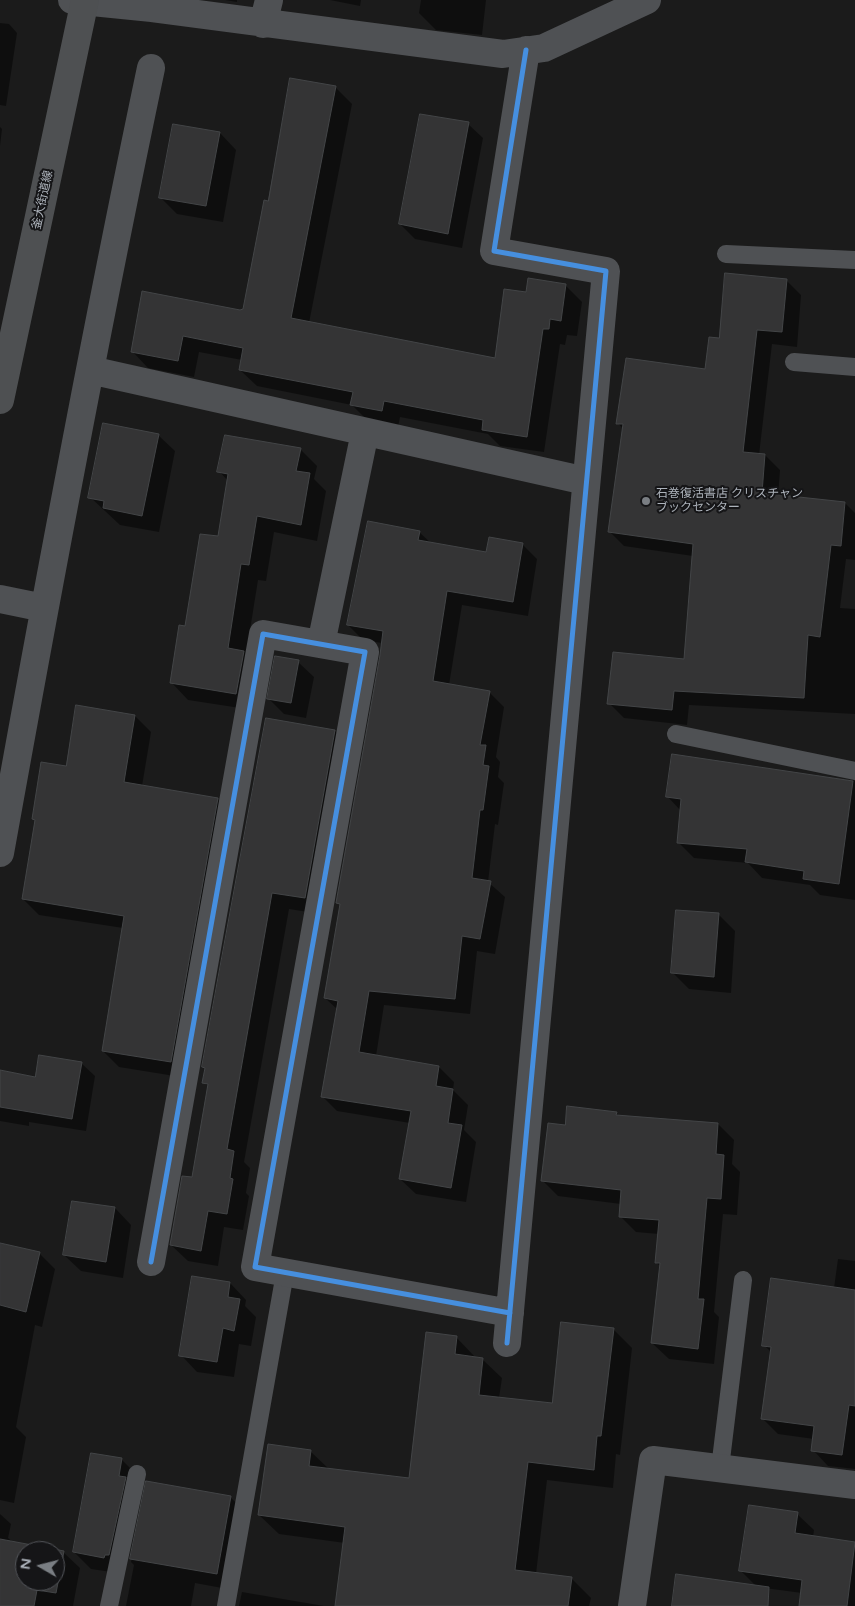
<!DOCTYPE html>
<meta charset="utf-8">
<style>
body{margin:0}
#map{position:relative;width:855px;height:1606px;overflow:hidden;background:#1b1b1b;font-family:"Varela Round",sans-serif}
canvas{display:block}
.north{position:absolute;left:15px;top:1541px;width:50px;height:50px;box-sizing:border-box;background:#151517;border:1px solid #525459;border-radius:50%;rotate:278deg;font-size:14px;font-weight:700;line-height:20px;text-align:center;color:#adb3bb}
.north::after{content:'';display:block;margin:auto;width:18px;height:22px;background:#7a7e83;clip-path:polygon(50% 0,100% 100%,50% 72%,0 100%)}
</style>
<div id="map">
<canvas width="855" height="1606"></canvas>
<div class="north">N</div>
</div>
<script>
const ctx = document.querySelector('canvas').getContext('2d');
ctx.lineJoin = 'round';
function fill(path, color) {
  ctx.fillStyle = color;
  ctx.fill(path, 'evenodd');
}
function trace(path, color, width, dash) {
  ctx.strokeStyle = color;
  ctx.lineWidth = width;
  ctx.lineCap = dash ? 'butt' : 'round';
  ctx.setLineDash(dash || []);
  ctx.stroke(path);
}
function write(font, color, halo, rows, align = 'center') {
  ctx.font = font + ' "Varela Round","Noto Sans JP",sans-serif';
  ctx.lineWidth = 4;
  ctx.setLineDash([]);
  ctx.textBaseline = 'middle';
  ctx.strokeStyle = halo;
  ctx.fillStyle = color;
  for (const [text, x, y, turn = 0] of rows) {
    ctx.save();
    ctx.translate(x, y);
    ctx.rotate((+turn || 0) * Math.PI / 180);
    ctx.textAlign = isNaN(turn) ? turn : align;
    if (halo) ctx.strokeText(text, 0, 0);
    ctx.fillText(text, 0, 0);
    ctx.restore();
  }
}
const shadow = new Path2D(`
 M225 0H237V2Z
 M330 0H361L360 6Z
 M421 0H486L482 35 436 30 419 13Z
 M0 23 9 24 17 33 6 106 0 105Z
 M335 87 352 104 309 323 496 360 527 293 565 285 582 302 577 336 567 335 565 345 560 344 544 452 500 446 488 434 400 417 398 427 368 421 352 405 257 386 240 370 242 360 199 352 194 377 148 368 132 351 244 310 269 202Z
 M468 124 483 138 462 248 415 239 400 224Z
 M0 127 2 129 0 146Z
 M220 133 236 150 223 222 177 214 161 198Z
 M786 280 801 295 797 347 772 344 759 455H765L780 470 778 496 845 503 855 513V560L846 559 840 608 855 609V714L689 705 687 725 624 718 609 703 685 660 693 556 624 546 609 531 623 429 618 423 706 370 720 340Z
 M158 435 175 451 159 532 120 525 90 497Z
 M300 449 317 466 314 479 326 491 317 541 274 532 266 581 258 580 246 655 253 710 188 700 172 683 186 628 219 538 228 481 219 471Z
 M419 532 431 543 487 554 522 544 537 559 528 616 462 605 449 685 489 692 504 707 496 757 500 762 498 777 504 783 498 825 495 824 488 882 505 897 495 954 477 951 470 1014 384 1005 376 1056 439 1067 454 1082 453 1090 468 1105 464 1130 476 1142 466 1202 416 1194 400 1179 410 1123 337 1111 322 1096 338 1010 325 998 382 643 363 640 348 625Z
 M298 662 314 677 306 718 284 714 269 699Z
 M135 716 151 732 142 786 217 799 233 815 187 1078 119 1067 103 1051 123 928 39 915 23 899 36 822 33 819 67 767Z
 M335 731 351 748 321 914 289 909 244 1162 250 1168 246 1193 249 1196 243 1230 224 1227 218 1266 188 1261 171 1245 193 1179 209 1087 204 1082 206 1070 203 1067Z
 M673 756 855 781V900L820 895 810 885 762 878 748 863 694 858 678 842 681 811 667 796Z
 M719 915 735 931 731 993 689 989 673 973Z
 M81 1063 95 1076 86 1131 29 1122V1126L0 1121V1072L36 1078Z
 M616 1113 620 1117 718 1124 734 1140 732 1164 740 1172 737 1215 723 1214 714 1312 719 1317 714 1364 669 1359 652 1343 661 1267 656 1262 659 1234 636 1232 620 1216 621 1204 558 1196 542 1180 566 1126Z
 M73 1202 115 1208 131 1225 123 1278 81 1271 64 1255Z
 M0 1244 40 1254 55 1269 42 1327 35 1325 16 1427 26 1437 14 1503 0 1500Z
 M838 1259 855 1261V1469L828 1466 813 1450 814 1439 778 1434 763 1419 771 1352 764 1345 834 1288Z
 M193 1277 230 1283 246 1300 245 1306 256 1317 251 1346 239 1344 234 1377 197 1372 181 1355Z
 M613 1329 632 1348 620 1455 616 1454 613 1488 547 1480 536 1574 571 1578 591 1598 589 1606H336L345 1543 279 1534 259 1515 310 1451 329 1469 410 1479 456 1337 476 1358 482 1359 502 1378 499 1398 553 1405Z
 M92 1454 122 1460 138 1476 125 1574 91 1569 74 1552Z
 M147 1482 230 1497 247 1513 233 1590 195 1583 191 1606H126L134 1565 131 1562Z
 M0 1514 11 1524 8 1538 14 1543 63 1552 80 1568 73 1606H0ZM25 1551H55V1581H25Z
 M797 1514 814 1530 813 1537 855 1543V1606H800L802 1593 757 1587 741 1571Z
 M242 1592 324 1606H239Z`);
const building = new Path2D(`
 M290 78 336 86 291 318 495 358 504 289 526 292 528 278 566 284 561 321 550 319 549 329H543L527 437 482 430 483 420 384 401 382 411 350 405 353 392 239 370 243 348 183 336 178 361 131 352 142 291 240 310 243 309 264 200 268 201Z
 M420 114 469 122 448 234 399 224Z
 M173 124 220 132 206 206 159 198Z
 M725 273 787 279 782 332 757 330 743 452 765 454 762 493 845 502 841 546 831 545 820 637 808 635 804 698 674 691 672 710 607 704 613 652 684 659 693 544 608 532 623 424H616L626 358 705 369 709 337 719 338Z
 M103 423 159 434 142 516 103 508 104 501 88 498Z
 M225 435 301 448 296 471 310 473 301 525 257 516 249 565 241 564 228 648 244 651 236 694 170 683 179 625 185 626 200 534 218 536 228 474 217 472Z
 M368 521 420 531 418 540 486 552 489 537 523 543 513 602 447 591 433 681 490 691 480 745H486L483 765 489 766 483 810H480L472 878 491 881 480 939 462 936 455 999 369 991 359 1052 439 1066 436 1086 453 1089 448 1123 462 1125 451 1188 399 1179 411 1111 321 1097 338 1001 324 998 340 904 336 903 380 655 383 631 347 625Z
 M275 656 299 660 291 703 267 699Z
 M76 705 135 715 124 782 218 798 171 1062 102 1051 124 916 22 899 35 820 32 819 41 762 66 766Z
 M266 718 335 730 305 898 272 893 227 1149 234 1151 230 1178 233 1179 227 1214 208 1211 201 1251 170 1245 182 1176 192 1177 208 1084 202 1083 205 1068 202 1067Z
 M672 754 853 781 839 884 803 879 804 871 745 862 747 849 677 843 681 799 666 797Z
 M676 910 719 913 714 977 671 973Z
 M39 1055 82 1062 72 1119 0 1107V1070L35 1077Z
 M567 1106 617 1112 616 1115 718 1123 716 1154 724 1155 721 1199 707 1198 698 1299H704L698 1349 651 1343 660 1263H655L659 1220 619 1217 621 1190 541 1181 548 1123 565 1125Z
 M72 1201 115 1207 106 1262 63 1255Z
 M0 1243 40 1252 26 1312 0 1305Z
 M192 1276 230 1282 228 1297 240 1299 234 1331 223 1328 217 1362 179 1356Z
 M771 1278 855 1290V1406L849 1405 842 1455 811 1451 814 1426 761 1419 771 1347 762 1346Z
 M561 1322 614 1328 601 1436H597L594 1470 528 1462 515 1570 572 1577 568 1606H335L345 1527 258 1515 268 1444 311 1450 309 1466 409 1478 426 1332 457 1336 455 1354 483 1358 479 1395 552 1403Z
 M91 1453 122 1458 119 1476 126 1477 109 1555H105L104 1558 73 1552Z
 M146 1481 231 1496 217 1574 130 1559Z
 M749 1505 798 1512 795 1533 855 1542 847 1606H799L802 1580 739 1571Z
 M0 1539 64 1551 56 1593 37 1590 34 1606H0ZM25 1551H55V1581H25Z
 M676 1574 769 1587 768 1606H672Z`);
const lane = new Path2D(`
 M726 254 855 260
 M794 362 855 367
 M676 734 855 771
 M720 1468 743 1280
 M109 1606 137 1474
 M226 1606 285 1273`);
const street = new Path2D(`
 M72 0 152 8 503 54 544 48 647 0
 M263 24 269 0
 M90 370 586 481
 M0 599 44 608
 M321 644 365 432
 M0 853C47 591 96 329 151 68
 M151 1262 263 634 365 652 255 1267 510 1313
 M507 1343 606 271 494 251 526 50
 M632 1606 653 1460 855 1485`);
const secondary = new Path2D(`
 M0 400 85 0`);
const cycleway = new Path2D(`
 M151 1262 263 634 365 652 255 1267 510 1313
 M507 1343 606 271 494 251 526 50`);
const markers = [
 [646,501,5,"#7a7e83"]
];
const streetNames = [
 ["釜大街道線",43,200,-78]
];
const poiNames = [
 ["石巻復活書店 クリスチャン",656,494],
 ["ブックセンター",656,508]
];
fill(shadow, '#0007');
fill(building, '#343435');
trace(building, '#434547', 1);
trace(lane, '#4f5154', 18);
trace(street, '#4f5154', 28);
trace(secondary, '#4e5052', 28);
trace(cycleway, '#468fdf', 5);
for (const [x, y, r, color] of markers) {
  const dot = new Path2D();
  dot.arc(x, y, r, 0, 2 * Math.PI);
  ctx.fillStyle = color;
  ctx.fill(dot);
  trace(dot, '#151517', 2);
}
write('12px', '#adb3bb', '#151517', streetNames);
write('12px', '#adb3bb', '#151517', poiNames, 'left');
</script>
